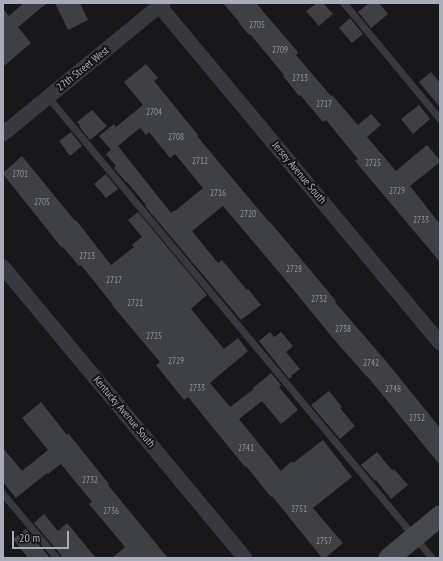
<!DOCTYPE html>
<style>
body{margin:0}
#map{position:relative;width:443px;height:561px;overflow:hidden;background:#18181a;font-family:"PT Sans Narrow",sans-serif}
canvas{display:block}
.frame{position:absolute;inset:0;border:4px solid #a9adbb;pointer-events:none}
.scale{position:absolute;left:12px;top:531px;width:57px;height:18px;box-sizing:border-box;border:2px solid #a9adbb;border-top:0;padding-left:5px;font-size:12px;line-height:14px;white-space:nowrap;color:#a9adbb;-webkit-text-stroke:3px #131315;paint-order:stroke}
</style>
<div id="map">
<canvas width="443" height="561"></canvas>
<div class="frame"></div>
<div class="scale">20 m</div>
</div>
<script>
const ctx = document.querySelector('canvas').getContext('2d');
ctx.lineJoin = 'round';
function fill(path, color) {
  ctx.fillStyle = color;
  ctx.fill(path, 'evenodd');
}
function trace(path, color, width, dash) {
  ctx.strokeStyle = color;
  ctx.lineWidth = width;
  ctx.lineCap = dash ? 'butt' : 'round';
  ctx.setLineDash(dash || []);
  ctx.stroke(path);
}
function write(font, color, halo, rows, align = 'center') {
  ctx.font = font + ' "PT Sans Narrow",sans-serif';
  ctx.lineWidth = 4;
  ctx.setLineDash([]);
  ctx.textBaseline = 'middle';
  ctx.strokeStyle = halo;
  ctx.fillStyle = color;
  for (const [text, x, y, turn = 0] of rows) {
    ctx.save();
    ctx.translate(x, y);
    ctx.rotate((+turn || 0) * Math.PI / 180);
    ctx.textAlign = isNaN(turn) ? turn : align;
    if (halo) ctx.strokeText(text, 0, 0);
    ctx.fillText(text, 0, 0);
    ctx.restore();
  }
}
const building = new Path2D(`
 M24 3H47L18 27 31 43 3 67V9L9 16Z
 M55 3H80L88 20 68 30Z
 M223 3H256L297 51 298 53 296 55 331 96 332 95 358 125 371 114 381 125 367 137 396 171 427 145 440 160V162L410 186 440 224V262L355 161 358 159 326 120 323 122 300 95 299 96 283 76 284 75 250 34 249 35 239 23H240Z
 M317 3H323L333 14 319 26 306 11Z
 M369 3H379L388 14 371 28 358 12Z
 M350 18 363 34 352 43 339 28Z
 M146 64 158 78 154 81 198 135 197 136 269 222H270L287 242 336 301 335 302 386 361 440 428V465L367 376V377L332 337 283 277 223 206 192 231 218 263 222 260 247 290 248 289 261 305 241 320 145 206 146 205 128 183 126 182 114 168 116 166 106 154 111 150 99 136 114 124 116 127 143 105 124 82ZM140 128 146 135 149 132 170 158 175 154 203 188 175 211H174L171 213 118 146Z
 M431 72 440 83V107L419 82Z
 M419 105 430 119 413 134 401 119Z
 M92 110 107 126 90 140 79 126 80 125 77 122Z
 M71 132 82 146 70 156 59 141Z
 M22 156 75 221 76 220 111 265 134 247 132 245 142 237 128 220 138 212 207 295 191 309 224 349 238 338 248 351 210 383 230 407 254 389 253 388 271 373 281 385 279 387 298 410 281 424 262 401 239 419 281 471 292 461 293 463 323 440 352 477 313 508 343 543 325 558H322L272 496 271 497 246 466 245 467 188 397 184 400 156 365 160 362 112 305H113L81 265 79 266 63 247 62 248 3 174V173Z
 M106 174 118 189 106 198 94 184Z
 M270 332 274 337 281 332 293 346 286 352 300 369 291 376 292 377 289 379 259 341Z
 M329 391 342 407 340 408 355 426 340 439 311 405Z
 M41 402 67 435 68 433 88 458 109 484 108 485 168 558H112L125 547 89 504 92 502 61 464 48 474 47 473 16 498 3 482V448L22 471 48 450 22 418Z
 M377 452 392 470 394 469 408 485 391 499 376 480 375 481 361 465Z
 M44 514 58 531 67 523 96 558H62L61 555 34 523Z
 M26 529 50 558H28L13 539Z`);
const lane = new Path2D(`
 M344 3 440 119
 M48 97 432 558
 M3 494 57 558`);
const street = new Path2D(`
 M157 3 440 343
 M3 134 163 3
 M3 267 245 558`);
const secondary = new Path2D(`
 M389 558 440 516`);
const numberNames = [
 ["2705",257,25],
 ["2709",280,50],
 ["2713",300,78],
 ["2717",324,104],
 ["2704",154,112],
 ["2708",176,137],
 ["2712",200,161],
 ["2725",373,163],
 ["2701",20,174],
 ["2729",397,191],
 ["2716",218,193],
 ["2705",42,202],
 ["2720",248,214],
 ["2733",421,220],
 ["2713",87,256],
 ["2728",294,269],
 ["2717",114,280],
 ["2732",319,299],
 ["2721",135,303],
 ["2738",343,329],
 ["2725",154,336],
 ["2729",176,361],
 ["2742",371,363],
 ["2733",197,388],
 ["2748",393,389],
 ["2752",417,418],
 ["2741",246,448],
 ["2732",90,480],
 ["2751",299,509],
 ["2736",111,511],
 ["2757",324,541]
];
const streetNames = [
 ["27th Street West",83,69,-39],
 ["Jersey Avenue South",299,173,50],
 ["Kentucky Avenue South",124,412,50]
];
fill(building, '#3f4045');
trace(lane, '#383940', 7);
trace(street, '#383940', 15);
trace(secondary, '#464850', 21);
write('9px', '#8e929e', null, numberNames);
write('11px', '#a9adbb', '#131315', streetNames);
</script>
